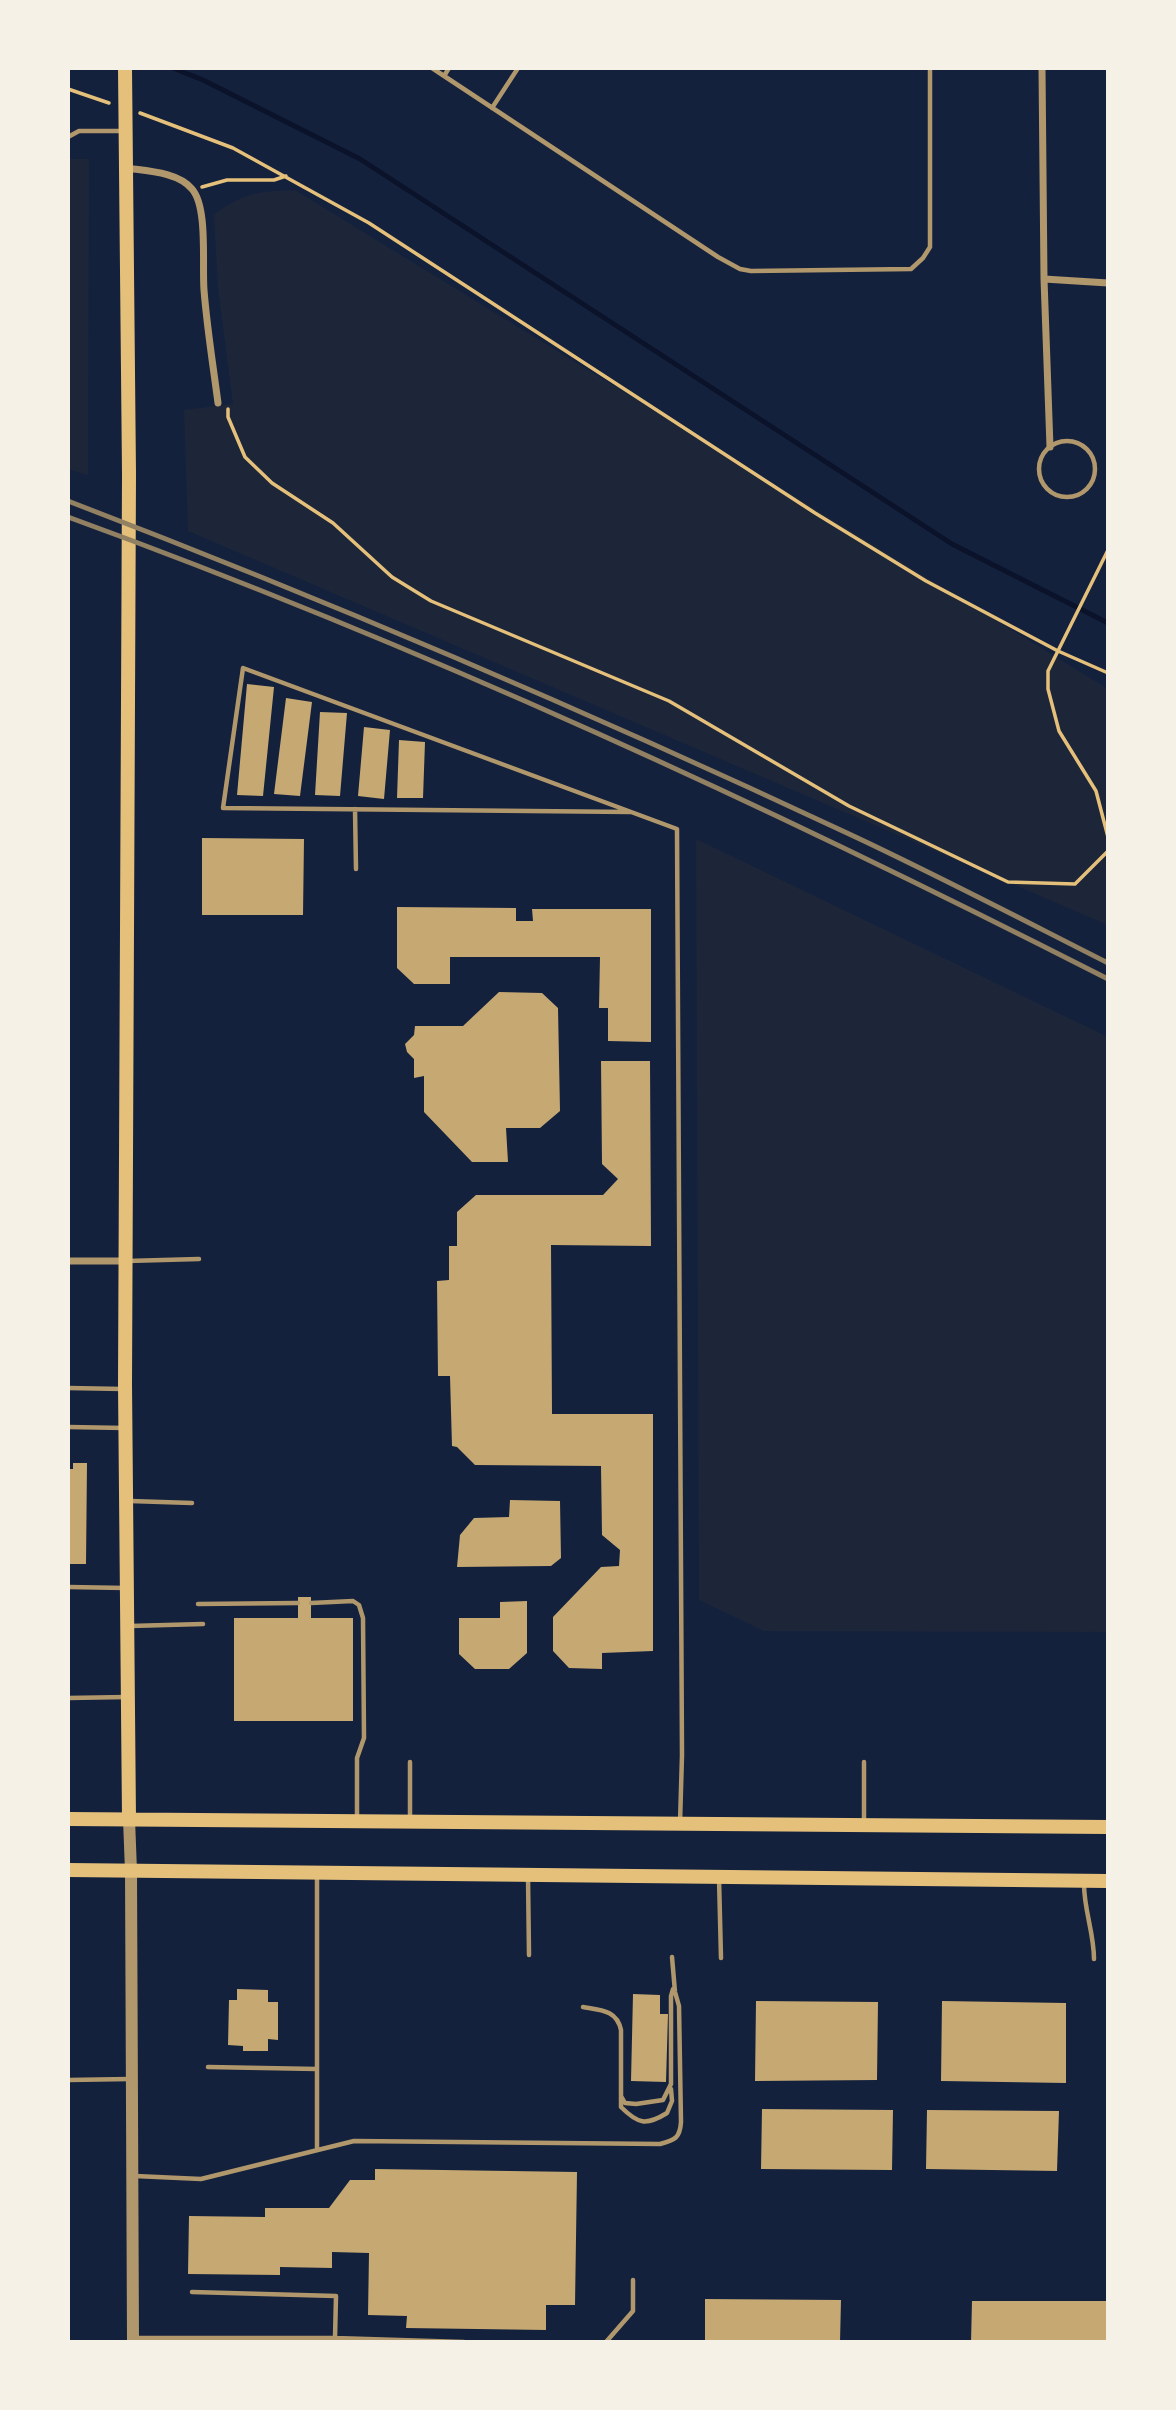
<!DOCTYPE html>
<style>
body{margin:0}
#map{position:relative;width:1176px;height:2410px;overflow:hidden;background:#14213d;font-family:"Playfair Display",serif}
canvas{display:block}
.frame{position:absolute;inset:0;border:70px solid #f6f1e7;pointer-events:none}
</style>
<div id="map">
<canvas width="1176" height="2410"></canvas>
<div class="frame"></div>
</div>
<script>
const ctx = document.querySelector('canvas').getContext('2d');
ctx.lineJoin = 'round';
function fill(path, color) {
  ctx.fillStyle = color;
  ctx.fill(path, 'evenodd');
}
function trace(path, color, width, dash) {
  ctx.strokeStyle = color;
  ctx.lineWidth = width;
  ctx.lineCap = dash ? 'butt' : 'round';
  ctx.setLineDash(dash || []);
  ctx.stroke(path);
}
const green = new Path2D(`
 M68 159H89L88 475 68 469Z
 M295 190 1108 689V925L188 531 184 410 233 404 218 288 214 214C247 192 255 192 295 190Z
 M696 839 1108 1037V1632L764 1631 699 1600Z`);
const stream = new Path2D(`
 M173 68 203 80 360 159 952 544 1108 623`);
const building = new Path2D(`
 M247 684 274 687 263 796 237 795Z
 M286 698 312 702 300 796 274 794Z
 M320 712 347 713 340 796 315 795Z
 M364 727 390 730 384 799 358 796Z
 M399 740 425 742 423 798H397Z
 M202 838 304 839 303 915H202Z
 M397 907 516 908V921H533L532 909H651V1042L608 1041V1008H599L600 957H450V984H414L397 968Z
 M499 992 542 993 558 1008 560 1111 540 1128H506L508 1162H472L424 1112V1076L414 1078V1059L407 1052 405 1044 414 1035 415 1026H463Z
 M601 1061H650L651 1246 551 1245 552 1414H653V1651L602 1653V1669L569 1668 553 1651V1617L601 1567 619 1566 620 1550 602 1535 601 1466 475 1465 457 1447 452 1446 450 1376H438L437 1281 449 1280V1246H457V1212L476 1195H603L618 1179 602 1164Z
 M73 1463H87L86 1564H68V1469H73Z
 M510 1500 560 1501 561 1558 551 1566 457 1567 460 1535 474 1518 509 1517Z
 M298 1597H311V1618H353V1721H234V1618H298Z
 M527 1601V1653L509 1669H475L459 1654V1618H500V1602Z
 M237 1989 268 1990V2002H278V2040L268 2039V2051H243V2046L228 2045 229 2000H237Z
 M633 1994 660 1995V2014H668L666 2082 631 2081Z
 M756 2001 878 2002 877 2080 755 2081Z
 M942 2001 1066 2003V2083L941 2081Z
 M762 2109 893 2110 892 2170 761 2169Z
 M927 2110 1059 2111 1057 2171 926 2169Z
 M375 2169 577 2172 575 2305H546V2330L406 2328 407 2316 368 2315 369 2253 332 2252V2268L280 2267V2275L188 2274 189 2216 265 2217V2208H329L350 2180H375Z
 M705 2299 841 2300 840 2342H705Z
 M972 2301H1108V2342H971Z`);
const path = new Path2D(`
 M68 89 109 103
 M140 113 233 148 369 223 815 513 926 581 1058 651 1108 673
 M202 187 227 180H274L286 176
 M228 409V417L245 457 272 483 333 523 392 577 431 601 669 701 849 806 1008 882 1075 884 1108 851
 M1108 550 1048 671V689L1059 731 1096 791 1108 837`);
const service = new Path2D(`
 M432 68 718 257 740 269 751 271 911 269 923 258 930 247V68
 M444 76 449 68
 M492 108 518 68
 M68 137 79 131H122
 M1039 469a28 28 0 1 1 56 0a28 28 0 1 1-56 0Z
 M355 809 356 869
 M631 812 223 808 243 668 677 829 682 1755 680 1823
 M127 1261 199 1259
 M68 1388 123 1389
 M68 1427 125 1428
 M130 1501 192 1503
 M68 1587 126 1588
 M311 1603 353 1601 359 1605 363 1618 364 1738 357 1758V1820
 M198 1604 298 1603
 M130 1626 203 1624
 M68 1698 127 1697
 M410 1762V1820
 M864 1762V1824
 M528 1876 529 1955
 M719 1878 721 1958
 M1084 1884C1084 1910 1094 1933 1094 1959
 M583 2007C601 2010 617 2010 621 2030V2096L625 2103 636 2104 663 2100 671 2084V1996L673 1989
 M208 2067 317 2069
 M68 2080 130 2079
 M621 2097V2107C638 2124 646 2126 667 2113L672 2101 671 2089
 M317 2149V1876
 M135 2176 201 2179 354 2141 660 2144C675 2140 680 2138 681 2122L679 2006 675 1992 672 1957
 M192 2292 336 2296 335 2338
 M133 2338H335L464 2342
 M606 2342 633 2311V2280`);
const minor = new Path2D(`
 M1042 68 1044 279 1050 447
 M126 168C147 171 178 172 192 189 208 207 202 265 204 290 207 328 213 365 218 403
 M1044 279 1108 283
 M68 1261H125`);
const tertiary = new Path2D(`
 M129 1819 131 1871 133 2342`);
const secondary = new Path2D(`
 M125 68 129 474 125 1384 129 1819
 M68 1819 1108 1827
 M68 1870 1108 1881`);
const rail = new Path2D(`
 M68 501C332 602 591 713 847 833 935 874 1021 919 1108 963
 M68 517C425 647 770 807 1108 979`);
fill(green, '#1d2539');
trace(stream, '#0b132b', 5);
fill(building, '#c6a872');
trace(path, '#e5c07b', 3.5);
trace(service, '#b1986c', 4.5);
trace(minor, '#b1986c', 7);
trace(tertiary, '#b1986c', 12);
trace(secondary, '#e5c07b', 14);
trace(rail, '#918062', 5);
</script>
